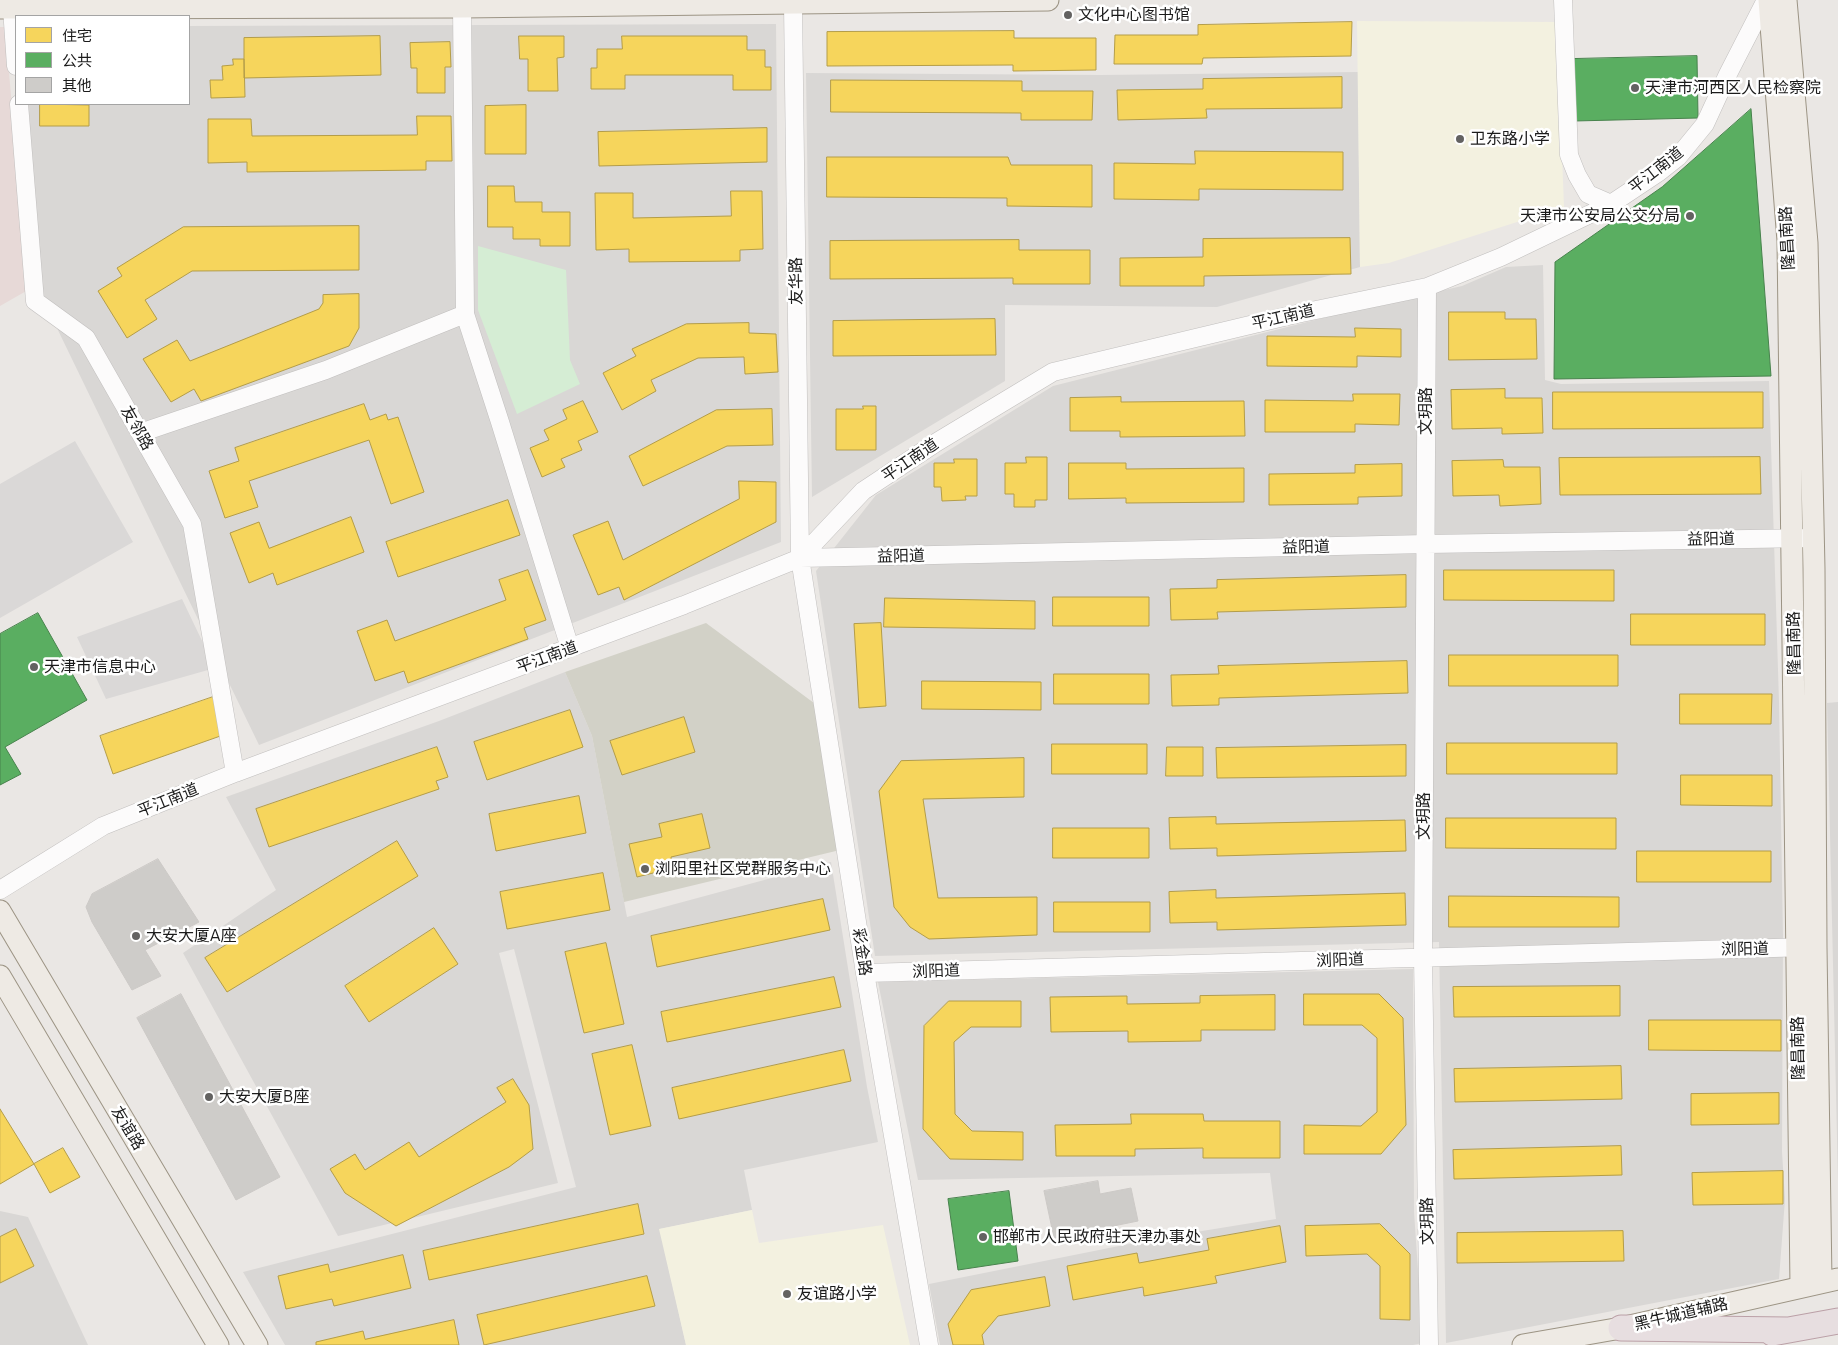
<!DOCTYPE html>
<meta charset="utf-8">
<style>
body{margin:0}
#map{position:relative;width:1838px;height:1345px;overflow:hidden;background:#eae7e4;font-family:Ubuntu,"Noto Sans SC",sans-serif}
canvas{display:block}
.legend{position:absolute;left:15px;top:15px;width:175px;height:90px;box-sizing:border-box;background:#fff;border:1px solid #a4a4a4;margin:0;padding:6px 9px;list-style:none;font-size:15px;color:#1b1b1b}
.legend li{display:flex;align-items:center;gap:10px;height:25px}
.legend b{width:25px;border:1px solid #a4a4a4}
</style>
<div id="map">
<canvas width="1838" height="1345"></canvas>
<ul class="legend">
<li><b style="height:14px;background:#f6d55c"></b>住宅</li>
<li><b style="height:14px;background:#5aae61"></b>公共</li>
<li><b style="height:14px;background:#ceccc9"></b>其他</li>
</ul>
</div>
<script>
const ctx = document.querySelector('canvas').getContext('2d');
ctx.lineJoin = 'round';
function fill(path, color) {
  ctx.fillStyle = color;
  ctx.fill(path, 'evenodd');
}
function trace(path, color, width, dash) {
  ctx.strokeStyle = color;
  ctx.lineWidth = width;
  ctx.lineCap = dash ? 'butt' : 'round';
  ctx.setLineDash(dash || []);
  ctx.stroke(path);
}
function write(font, color, halo, rows, align = 'center') {
  ctx.font = font + ' Ubuntu,"Noto Sans SC",sans-serif';
  ctx.lineWidth = 5;
  ctx.setLineDash([]);
  ctx.textBaseline = 'middle';
  ctx.strokeStyle = halo;
  ctx.fillStyle = color;
  for (const [text, x, y, turn = 0] of rows) {
    ctx.save();
    ctx.translate(x, y);
    ctx.rotate((+turn || 0) * Math.PI / 180);
    ctx.textAlign = isNaN(turn) ? turn : align;
    if (halo) ctx.strokeText(text, 0, 0);
    ctx.fillText(text, 0, 0);
    ctx.restore();
  }
}
const residential = new Path2D(`
 M776 24 781 542 259 745 39 291 24 104H189V26Z
 M1358 72 1360 267 1217 307 1005 305V381L812 497 806 73 1101 75Z
 M1543 265 1545 380 1561 384 1769 381 1779 702 1783 937 1782 1152 1785 1199 1779 1279 1446 1343 1439 942 875 956 816 571 876 495 1053 386 1343 313 1462 286 1506 267Z
 M565 672 592 736 627 917 831 862 867 1087 878 1142 744 1170 752 1210 660 1229 686 1345H285L243 1272 576 1187 514 949 499 953 558 1183 338 1236 183 953 276 890 226 797 439 721Z
 M1838 702V1181L1827 703Z
 M1413 969 1414 1212 1423 1343 1413 1345H940L929 1284 1159 1238 1276 1219 1270 1173 918 1180 878 982Z
 M0 1211 28 1217 88 1345H0Z`);
const commercial = new Path2D(`
 M0 27H5L28 290 0 306Z`);
const education = new Path2D(`
 M1357 21 1557 22 1564 207 1389 263 1360 267Z
 M752 1210 759 1243 883 1225 910 1345H686L659 1229Z`);
const construction = new Path2D(`
 M706 623 818 706 840 850 624 902 592 736 565 672Z`);
const park = new Path2D(`
 M478 246 566 270 570 360 580 384 517 414 478 310Z`);
const parking = new Path2D(`
 M75 441 133 542 0 618V484Z
 M182 599 215 668 106 699 77 637Z`);
const homes = new Path2D(`
 M1352 22 1351 56 1203 58 1202 64H1114L1115 35H1198V25Z
 M1014 31V38H1096V70L1013 71V65L827 66V32Z
 M380 36 381 75 244 78V38Z
 M519 36H564V57L557 58 558 91H528V59H520Z
 M622 36H747V50H765V67H771V90H733V75H625V89H591V68H597V49H622Z
 M450 42 451 67H445V93H417V68H411L410 43Z
 M233 59H244L245 97 211 98 210 80H223L222 66 233 65Z
 M1342 77V108L1206 109 1207 118 1118 120 1117 90 1203 89V79Z
 M831 80 1022 81V91H1093L1092 120H1021V113L831 112Z
 M40 104 89 105V126H40Z
 M526 105V154H485V106Z
 M417 116H451L452 161H426V170L247 172V162L208 163V119H251L252 136 417 135Z
 M767 128V162L599 166 598 132Z
 M1195 151 1343 152V190L1199 189V200L1114 199V163L1195 164Z
 M827 157H1008L1011 165H1092V207L1007 206V198L827 197Z
 M488 186H514L515 202H542V212H570V246H540V239H513V227H488Z
 M731 191H762L763 249 740 250V261L629 262V249L596 250 595 193H633V218L731 216Z
 M359 226V270L192 271 145 300 157 319 127 338 98 291 122 276 117 268 183 227Z
 M1350 238 1351 274 1204 276V286H1120V258L1203 257V239Z
 M1019 240V250H1090V284H1013V278L830 279V241Z
 M359 294V328L349 346 201 401 194 389 171 402 143 359 177 340 190 361 319 309 323 303V295Z
 M1449 312H1505V319H1536L1537 359 1449 360Z
 M995 319 996 355 833 356V321Z
 M749 323V333L776 334 778 372 745 374 744 357 698 358 651 380 656 391 622 410 603 373 636 356 632 349 686 324Z
 M1355 328 1401 329V357L1357 356V367L1267 366V336L1355 337Z
 M1505 389V398H1542L1543 433 1502 434V428L1452 429 1451 390Z
 M1553 392H1763V428L1553 429Z
 M1353 394H1400L1399 425 1355 424V432H1265V400L1353 401Z
 M1121 397V402L1244 401 1245 436 1120 437V431H1070V398Z
 M583 401 598 432 578 441 582 450 561 459 565 467 542 477 530 448 549 440 544 430 567 419 563 410Z
 M364 404 370 420 386 414 388 420 398 417 424 492 391 504 369 440 249 481 258 507 225 518 209 471 239 461 235 448Z
 M863 406H876V450H836V409H863Z
 M772 409 773 445 727 446 643 486 629 456 716 410Z
 M1026 457H1047V500H1035V507H1014V494H1005V463H1026Z
 M1760 457 1761 494 1560 495 1559 458Z
 M954 459H977V496H965L966 500 942 501 941 487H934V463H954Z
 M1503 460 1504 467H1540L1541 504 1500 506 1499 495 1453 496 1452 461Z
 M1069 463H1126V469L1244 468V502L1126 503V498L1069 499Z
 M1402 464V496L1358 497V504L1269 505V474L1355 473V465Z
 M739 481 776 482V522L624 600 619 587 598 595 573 535 608 521 623 560 739 499Z
 M508 500 520 535 398 577 386 542Z
 M351 517 364 552 277 585 273 573 249 583 230 533 259 522 269 548Z
 M528 570 546 620 524 628 528 639 408 683 404 671 375 681 357 631 387 620 395 641 506 600 499 580Z
 M1444 570H1614V601L1444 600Z
 M1406 575V607L1217 612 1218 619 1171 620 1170 589 1217 588V580Z
 M1053 597H1149V626H1053Z
 M885 598 1035 601V629L884 627Z
 M1631 614H1765V645H1631Z
 M881 623 886 706 859 708 854 624Z
 M1449 655H1618V686H1449Z
 M1407 661 1408 693 1219 698V705L1172 706 1171 675 1219 674 1218 666Z
 M1054 674H1149V704H1054Z
 M922 681 1041 682V710L922 709Z
 M1680 694H1772L1771 724H1680Z
 M213 697 226 734 113 774 100 736Z
 M570 710 583 747 487 780 474 742Z
 M684 717 695 752 622 775 610 741Z
 M1447 743H1617V774H1447Z
 M1052 744H1147V774H1052Z
 M1406 745V776L1217 778 1216 748Z
 M437 747 448 777 436 781 439 789 269 847 256 809Z
 M1167 747H1203V776H1166Z
 M1024 758V797L923 799 938 898 1037 897V935L929 939 910 927 894 907 879 791 901 761Z
 M1681 775H1772V806L1681 805Z
 M579 796 586 833 496 851 489 814Z
 M702 814 710 848 671 857 673 868 637 877 629 844 662 837 659 824Z
 M1216 817V824L1405 820 1406 851 1217 856V848L1170 849 1169 818Z
 M1446 818H1616V849L1446 848Z
 M1053 828H1149V858H1053Z
 M397 841 418 876 227 992 205 958Z
 M1637 851H1771V882H1637Z
 M603 873 610 910 507 929 500 892Z
 M1216 890V898L1405 893 1406 925 1217 930V922L1170 923 1169 892Z
 M1449 896 1619 897V927H1449Z
 M823 899 830 930 657 967 651 936Z
 M1054 902H1150V932H1054Z
 M434 928 458 964 369 1022 345 986Z
 M606 943 624 1024 584 1033 565 952Z
 M834 977 841 1007 667 1042 661 1012Z
 M1620 986V1016L1454 1017 1453 987Z
 M1304 994H1379L1403 1018 1406 1125 1381 1154H1304V1125L1361 1126 1377 1112V1038L1362 1025H1304Z
 M1275 995V1030H1201V1041L1128 1042V1031L1051 1032 1050 997 1127 996V1004L1200 1003V996Z
 M949 1001H1021V1027H971L954 1042 955 1114 972 1131 1023 1132V1160L950 1159 923 1129 924 1026Z
 M1649 1020H1781V1051L1649 1050Z
 M632 1045 651 1126 610 1135 592 1054Z
 M844 1050 851 1081 679 1119 672 1088Z
 M1621 1066 1622 1099 1455 1102 1454 1069Z
 M513 1079 529 1105 533 1149 509 1167 396 1226 345 1193 330 1169 355 1154 365 1170 409 1142 419 1157 506 1102 497 1088Z
 M1779 1093V1124L1691 1125V1094Z
 M0 1109 34 1164 0 1184Z
 M1131 1114H1203L1204 1121H1280V1158H1203V1148L1135 1149V1156H1056L1055 1125 1131 1124Z
 M1621 1146 1622 1175 1454 1179 1453 1150Z
 M63 1148 80 1177 50 1193 34 1164Z
 M1783 1171V1204L1693 1205 1692 1173Z
 M638 1204 644 1234 429 1280 423 1251Z
 M1380 1224 1410 1254V1320L1380 1319V1266L1367 1254 1306 1256 1305 1226Z
 M1280 1226 1286 1262 1215 1276 1217 1283 1144 1296 1143 1287 1073 1300 1067 1266 1137 1253 1139 1263 1209 1250 1207 1239Z
 M16 1229 34 1266 0 1283V1237Z
 M1623 1231 1624 1261 1457 1263V1233Z
 M403 1255 411 1288 334 1306 332 1299 286 1309 278 1276 328 1264 330 1272Z
 M647 1276 655 1306 484 1345 477 1315Z
 M1045 1277 1050 1306 998 1316 982 1335 984 1345H953L948 1324 971 1290Z
 M454 1320 459 1345H316V1342L363 1331 365 1339Z`);
const public = new Path2D(`
 M1697 56 1698 118 1574 121 1572 59Z
 M1751 109 1771 376 1554 379 1555 262 1662 187Z
 M38 613 87 700 5 747 21 774 0 785V634Z
 M1009 1191 1018 1261 958 1270 948 1199Z`);
const building = new Path2D(`
 M158 859 199 922 145 950 161 976 132 990 92 922 86 907 92 894Z
 M181 994 280 1177 236 1200 137 1018Z
 M1098 1181 1100 1194 1131 1188 1138 1221 1054 1238 1044 1191Z`);
const minor = new Path2D(`
 M1563 0 1569 155 1577 175 1588 194 1611 204
 M793 4 800 558 865 973 929 1345
 M462 7 465 314 500 422 570 648
 M12 8 16 66
 M19 104 35 301 86 338 192 524 235 773
 M1427 287 1423 957 1429 1345
 M140 433 326 370 465 314
 M800 558 1426 544 1813 538
 M0 890 103 826 235 773 684 605 800 558 863 491 937 442 1053 372 1292 315 1427 287 1501 257 1611 204 1659 172 1678 157 1705 124 1728 74 1766 0
 M865 973 1810 947`);
const major = new Path2D(`
 M1769 0 1788 241 1801 1286
 M1786 0 1807 243 1814 569 1816 947 1821 1281
 M0 8 462 7 1048 0
 M0 911 257 1345
 M0 976 218 1345
 M1523 1345 1621 1328 1838 1279`);
const highway = new Path2D(`
 M1621 1328 1788 1330
 M1772 1333 1838 1321`);
const markers = [
 [1068,15,5,"#636261"],
 [1635,88,5,"#636261"],
 [1460,139,5,"#636261"],
 [1690,216,5,"#636261"],
 [34,667,5,"#636261"],
 [645,869,5,"#636261"],
 [136,936,5,"#636261"],
 [209,1097,5,"#636261"],
 [983,1237,5,"#636261"],
 [787,1294,5,"#636261"]
];
const poiNames = [
 ["文化中心图书馆",1078,15],
 ["天津市河西区人民检察院",1645,88],
 ["卫东路小学",1470,139],
 ["天津市公安局公交分局",1680,216,"right"],
 ["天津市信息中心",44,667],
 ["浏阳里社区党群服务中心",655,869],
 ["大安大厦A座",146,936],
 ["大安大厦B座",219,1097],
 ["邯郸市人民政府驻天津办事处",993,1237],
 ["友谊路小学",797,1294]
];
const streetNames = [
 ["平江南道",1656,170,-38],
 ["隆昌南路",1787,238,-93],
 ["友华路",796,281,-91],
 ["平江南道",1283,317,-13],
 ["文玥路",1426,411,-90],
 ["友邻路",137,428,60],
 ["平江南道",910,460,-34],
 ["益阳道",1711,539,-1],
 ["益阳道",1306,547,-1],
 ["益阳道",901,556,-1],
 ["隆昌南路",1794,643,-91],
 ["平江南道",547,657,-20],
 ["平江南道",168,800,-22],
 ["文玥路",1424,816,-90],
 ["浏阳道",1745,949,-1],
 ["彩金路",862,952,81],
 ["浏阳道",1340,960,-2],
 ["浏阳道",936,971,-2],
 ["隆昌南路",1798,1048,-91],
 ["友谊路",128,1128,59],
 ["文玥路",1427,1221,-91],
 ["黑牛城道辅路",1681,1314,-13]
];
fill(residential, '#d9d7d5');
fill(commercial, '#e7d9d7');
fill(education, '#f3f1e0');
fill(construction, '#d2d1c7');
fill(park, '#d5edd4');
fill(parking, '#dad8d7');
fill(homes, '#f6d55c');
trace(homes, '#b49d48', 1);
fill(public, '#5aae61');
trace(public, '#47824c', 1);
fill(building, '#ceccc9');
trace(building, '#ccc9c6', 1);
trace(minor, '#c1bfbe', 19);
trace(major, '#9c9484', 23);
trace(highway, '#bba0a7', 27);
trace(minor, '#fcfbfb', 18);
trace(major, '#eeeae4', 21);
trace(highway, '#e7dee0', 25);
for (const [x, y, r, color] of markers) {
  const dot = new Path2D();
  dot.arc(x, y, r, 0, 2 * Math.PI);
  ctx.fillStyle = color;
  ctx.fill(dot);
  trace(dot, '#fff', 2);
}
write('16px', '#1b1b1b', '#fff', poiNames, 'left');
write('16px', '#1b1b1b', '#fff', streetNames);
</script>
